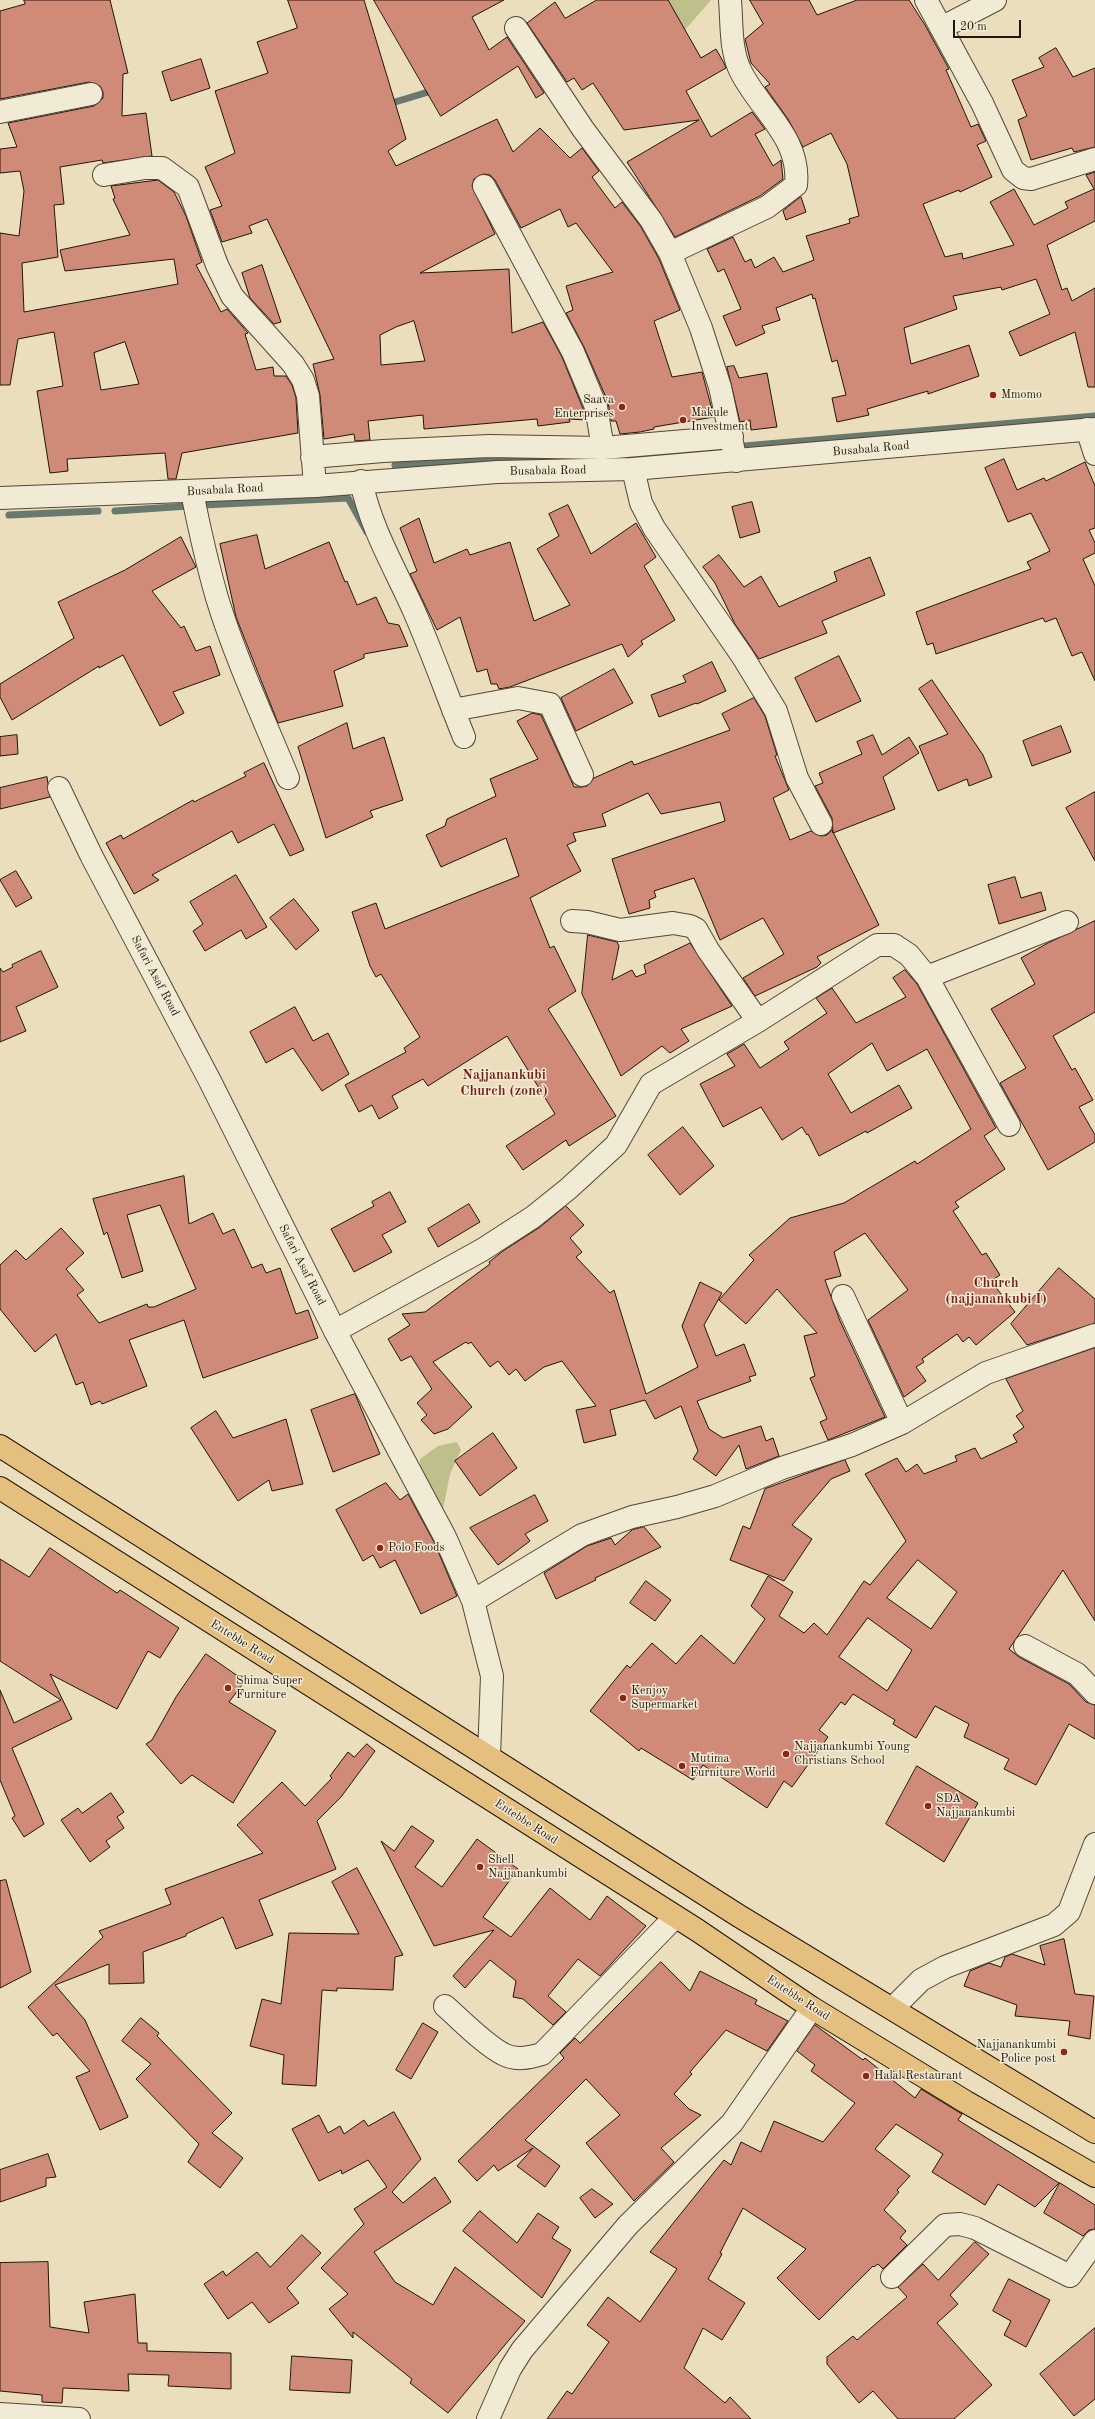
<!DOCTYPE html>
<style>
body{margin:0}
#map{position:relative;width:1095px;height:2419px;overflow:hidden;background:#eadebd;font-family:"Old Standard TT",serif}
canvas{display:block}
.scale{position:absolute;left:953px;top:20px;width:68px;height:18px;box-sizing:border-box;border:2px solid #22150a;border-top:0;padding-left:5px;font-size:12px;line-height:14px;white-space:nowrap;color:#22150a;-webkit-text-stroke:3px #f1ead4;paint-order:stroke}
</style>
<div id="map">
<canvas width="1095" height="2419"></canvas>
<div class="scale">20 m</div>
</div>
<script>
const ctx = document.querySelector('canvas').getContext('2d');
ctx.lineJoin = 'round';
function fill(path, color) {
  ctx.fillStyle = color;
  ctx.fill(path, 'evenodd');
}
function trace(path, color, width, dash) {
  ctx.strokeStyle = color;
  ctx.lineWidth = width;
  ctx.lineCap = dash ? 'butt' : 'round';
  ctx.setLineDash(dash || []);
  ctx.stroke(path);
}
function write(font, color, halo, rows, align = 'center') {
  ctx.font = font + ' "Old Standard TT",serif';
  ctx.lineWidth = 3;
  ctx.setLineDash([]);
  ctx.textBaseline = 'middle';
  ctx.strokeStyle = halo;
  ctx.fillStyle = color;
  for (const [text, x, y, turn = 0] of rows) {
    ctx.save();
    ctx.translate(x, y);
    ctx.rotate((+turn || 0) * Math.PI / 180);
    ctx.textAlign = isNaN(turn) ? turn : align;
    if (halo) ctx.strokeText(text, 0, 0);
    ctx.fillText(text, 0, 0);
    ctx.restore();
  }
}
const green = new Path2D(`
 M664 0H711L685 30Z
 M457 1442 461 1450 450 1474 443 1509 435 1508 420 1481V1459L438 1446Z`);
const stream = new Path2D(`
 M385 105 435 90
 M744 446 1095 416
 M395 465 558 458
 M203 505 348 498 367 532
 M115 511 188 506
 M9 515 98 511`);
const building = new Path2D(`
 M24 0H110L128 73 123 74 122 116 146 113 152 156 103 163 102 160 60 167 64 204 54 205 58 257 22 263 24 312 178 284 174 259 65 271 60 250 130 235 113 199 115 198 111 186 158 180 174 192 186 216 202 262 196 265 221 312 227 309 248 333 245 334 256 370 273 367 274 376H286L292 385 296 398 298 433 182 453 176 479H168L165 453 67 459 68 471 50 473 37 391 63 386 54 332 18 339 10 385H0V233L19 236 24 191 20 171 0 173V149L17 147 8 123 94 106 103 98V92L100 86 89 82 0 99V11L25 4ZM125 342 139 384 101 390 94 353Z
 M288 0H364L406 139 388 151 396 166 497 119 513 152 540 128 570 158 582 148 599 171 592 177 615 208 622 202 641 227 659 259 680 310 654 321 672 377 702 372 714 417 654 427V429L640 432 620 434 616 421H611L608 402 584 347 566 313 573 310 566 286 613 272 576 223 568 227 560 209 521 228 495 180 490 175 484 174 474 179 472 186 495 234 420 273 509 269 512 333 543 322 562 357 584 411 586 420 569 419 570 422 538 426 537 419 424 429 423 415 368 421 370 440 355 441 354 434 324 439 320 395 313 364 334 359 267 219 249 226 252 233 222 242 210 210 222 206 205 167 235 153 215 91 268 73 257 42 297 28ZM414 321 425 361 381 365 380 335 396 327Z
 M374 0H504L472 17 489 50 507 37 544 93 536 98 518 66 441 116Z
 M597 0H668L701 58 716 49 724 63 726 68 686 91 711 137 752 112 765 129 755 134 773 166 781 160 783 179 760 196 675 237 627 162 699 120 624 130 593 83 582 90 574 78 567 82 527 23 555 2 565 18Z
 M750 0H809L817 15 857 0H909L925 25 949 69 946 70 971 127 978 124 986 141 977 145 992 177 960 192 959 190 923 204 945 257 962 253 963 259 1014 245 990 202 1014 189 1034 225 1068 208 1065 202 1094 189 1086 175 1095 172V221L1047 245 1062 290 1067 288 1072 301 1095 288V387H1088L1075 332 1020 356 1009 332 1050 314 1036 279 1002 290 1001 287 953 296 957 309 904 328 911 364 969 345 979 376 928 394V391L867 409 869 415 837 422 832 398 846 395 837 360 832 362 815 298 813 299 812 294 776 308 780 320 762 326 765 333 736 346 723 316 741 309 724 269 718 272 707 249 733 237 745 262 751 259 755 268 774 257 783 272 814 260 806 236 850 223 849 219 859 216 847 164 831 133 803 147 788 119 765 87 770 84 751 63 745 39 763 24Z
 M1056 48 1073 77 1095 68V147L1074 152 1072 148 1031 160 1018 120 1027 116 1012 80 1044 67 1039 58Z
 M201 59 210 88 171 101 162 72Z
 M801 197 806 212 786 220 783 211Z
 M262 265 281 322 274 324 250 298 242 273Z
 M734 366 739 378 767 373 777 427 751 430 750 420 740 422 727 367Z
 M1004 459 1017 490 1044 478 1046 481 1085 462 1095 486V528L1089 530 1095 543V553L1083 559 1095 586V681L1082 652 1072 656 1056 618 1045 622 1043 618 936 654 933 643 927 645 916 612 1031 569 1027 562 1050 551 1031 513 1008 522 985 468Z
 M752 502 760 532 740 538 732 507Z
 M568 505 591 554 636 523 656 557 644 566 675 620 641 641 643 644 628 657 622 644 510 687 499 689 497 684H491L487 669 477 672 460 617 437 630 410 574 417 571 400 528 419 518 434 563 467 549 470 555 510 542 534 621 570 605 537 549 559 536 549 514Z
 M257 535 265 569 329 542 345 582 347 581 357 605 376 597 388 623 399 625 408 646 364 654V658L334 671 343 706 278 723 236 617 220 544Z
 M181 537 196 567 152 591 181 628 184 626 196 651 210 646 220 675 173 692 184 713 160 726 123 655 99 668V666L12 720 0 697V684L74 638 58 602 125 570Z
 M719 555 744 587 761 576 779 607 837 581 834 572 870 557 885 595 822 621 827 633 759 659 735 624 715 583 703 567Z
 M839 656 861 701 816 722 795 678Z
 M712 662 726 691 697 704 696 703 659 717 651 695 686 682 683 676Z
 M614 669 633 703 576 731 561 698Z
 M932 680 983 755 992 777 969 786 967 779 938 791 919 746 948 734 919 689Z
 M754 698 765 716 777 755 775 756 789 790 773 798 790 840 811 831 821 836 827 835 832 830 879 925 817 957 821 963 817 967 755 996 743 978 784 954 763 918 720 940 694 878 654 891 656 897 649 900 650 908 629 914 612 859 725 821 720 802 661 814 648 793 602 814 606 826 573 833 576 841 567 845 581 871 530 898 550 948 554 946 576 991 548 1009 616 1116 569 1146 566 1140 523 1170 506 1146 555 1114 507 1036 428 1086 423 1079 392 1096 398 1108 379 1119 372 1105 359 1112 345 1085 406 1052 404 1048 420 1037 381 974 376 977 370 966 352 912 376 903 385 929 519 876 506 838 441 867 426 835 445 826 447 819 496 796 490 779 538 759 517 721 532 713 541 715 571 780 574 787H581L587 786 594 778 632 761 634 765 730 730 722 714Z
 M347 723 353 749 384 737 403 800 370 811 373 817 326 838 298 747Z
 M1061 726 1071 752 1032 766 1023 741Z
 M17 735 18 754 0 756V737Z
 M873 735 882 755 909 737 919 753 883 777 895 809 833 833 832 818 815 786 823 783 819 773 862 754 857 742Z
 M264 763 304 850 290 856 274 824 238 843 232 831 152 875 159 880 134 894 106 843 121 835 123 839 193 800 194 802 246 776 244 773Z
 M47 777 50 797 0 809V788Z
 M1095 792V861L1066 808Z
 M16 871 32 898 16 907 0 880Z
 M236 875 267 927 246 939 241 930 205 951 193 931 203 924 190 902Z
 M1015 877 1021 898 1041 892 1046 910 999 924 988 885Z
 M294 899 319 930 296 950 270 918Z
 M1095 921V1012L1053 1036 1072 1070 1075 1068 1093 1100 1079 1107 1095 1135V1142L1048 1170 1000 1083 1026 1068 991 1009 1035 984 1021 958 1048 943Z
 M588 935 617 942 619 946 612 980 632 970 636 977 646 973 644 965 690 943 732 1006 681 1029 689 1041 670 1053 662 1046 621 1076 582 994Z
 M41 951 58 987 16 1007 26 1031 0 1042V968L3 972 13 967 12 965Z
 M905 970 917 984 996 1128 984 1136 1005 1169 955 1202 959 1207 953 1211 982 1255 986 1253 1000 1275 991 1281 1015 1312 976 1345 969 1337 963 1342 957 1334 922 1359 924 1362 916 1367 926 1381 904 1397 868 1320 908 1290 865 1233 834 1252 841 1276 825 1280 840 1321 885 1417 828 1440 820 1422 827 1419 810 1378 815 1376 804 1336 817 1333 777 1289 746 1324 719 1300 754 1260 749 1255 790 1218 844 1203 915 1161 917 1164 971 1129 927 1049 887 1071 872 1043 828 1074 851 1113 899 1085 912 1108 867 1133 866 1131 819 1156 808 1134 807 1135 802 1127 782 1140 761 1107 723 1127 700 1084 735 1066 727 1054 744 1044 760 1068 789 1049 784 1042 827 1013 816 998 832 988 856 1023 906 997 893 978Z
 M295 1007 313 1041 328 1033 349 1074 322 1091 293 1048 266 1063 250 1032Z
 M683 1127 714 1166 680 1195 648 1155Z
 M184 1176 189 1224 213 1213 223 1234 234 1229 252 1268 262 1264 266 1273 280 1268 296 1314 308 1310 318 1338 203 1378 184 1320 129 1340 147 1386 102 1404 100 1401 91 1405 83 1382 76 1385 56 1334 35 1352 0 1309V1265L16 1250 26 1260 61 1228 84 1253 66 1269 84 1290 77 1295 99 1323 147 1304 148 1307H154L196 1289 160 1205 127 1215 143 1271 122 1278 107 1232 104 1235 93 1199Z
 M390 1192 406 1222 382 1235 392 1252 354 1272 331 1229 374 1206 372 1202Z
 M469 1204 480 1222 438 1247 428 1229Z
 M566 1206 584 1225 570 1238 582 1252 576 1257 610 1293 614 1290 646 1394 698 1367 682 1326 700 1282 722 1293 704 1325 716 1356 744 1344 756 1375 749 1377 751 1381 697 1401 709 1429 723 1438 761 1426 766 1441 773 1438 779 1456 746 1469 739 1445 716 1476 693 1459 698 1451 681 1406 655 1419 645 1400 610 1410 616 1435 584 1443 576 1410 596 1406 562 1361 544 1367 525 1381 516 1369 509 1375 498 1361 490 1367 471 1342 468 1344 466 1342 433 1362 472 1407 448 1429 434 1434 421 1420 427 1415 417 1403 432 1389 411 1356 401 1361 388 1339 410 1325 402 1314 425 1312 490 1264 489 1262 503 1251 540 1227Z
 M1059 1268 1095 1299V1323L1027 1345 1011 1324Z
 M1095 1348V1621L1063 1570 1009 1649 1019 1657 1069 1684 1086 1702 1095 1705V1739L1069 1724 1036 1785 1004 1769 1009 1759 964 1737 969 1724 935 1706 916 1738 893 1724 895 1720 853 1694 845 1705 841 1702 819 1730 828 1737 792 1787 784 1781 767 1808 703 1765 693 1780 641 1748 639 1751 590 1711 627 1665 630 1668 652 1643 676 1664 701 1635 734 1664 765 1619 751 1606 768 1576 793 1592 779 1616 804 1633 814 1623 827 1635 864 1581 870 1585 906 1541 865 1474 897 1458 906 1472 917 1464 924 1474 957 1461 955 1456 975 1448 981 1459 1017 1442 1013 1435 1024 1427 1016 1416 1023 1411 1006 1379ZM918 1560 957 1592 931 1629 887 1598ZM868 1618 912 1650 887 1691 839 1657Z
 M355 1394 380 1454 333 1472 311 1410Z
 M216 1411 233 1438 286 1419 303 1484 272 1491 269 1480 238 1501 191 1428Z
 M493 1433 517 1468 480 1496 455 1461Z
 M845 1460 850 1471 831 1479 792 1525 812 1539 784 1581 730 1560 743 1526 750 1529 765 1489Z
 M386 1483 400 1500 408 1494 434 1542 457 1596 421 1614 395 1560 380 1568 373 1555 363 1561 336 1510Z
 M535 1495 548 1521 525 1534 530 1541 498 1565 470 1528Z
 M644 1527 661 1547 595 1578 596 1580 556 1599 544 1573 587 1546 611 1538 615 1545 632 1530Z
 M50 1548 117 1593 120 1590 179 1628 160 1658 148 1651 117 1709 50 1674 72 1719 12 1748 44 1824 24 1837 12 1818 15 1816 0 1780V1690L14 1723 61 1700 0 1661V1559L29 1577Z
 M646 1581 671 1600 655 1621 630 1603Z
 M206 1654 245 1681 229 1702 276 1731 233 1803 192 1775 181 1784 146 1744 152 1740 176 1697Z
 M367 1744 375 1751 341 1797 317 1821 336 1869 259 1900 273 1935 236 1949 223 1917 186 1934V1936L143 1952 144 1983 109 1984V1964L55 1985 85 2020 128 2117 100 2130 76 2077 90 2071 57 2033 53 2036 28 2007 103 1937 99 1931 171 1904 165 1889 263 1853 237 1825 282 1782 305 1806 332 1778 330 1776 348 1752 354 1757Z
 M917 1766 978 1803 944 1862 886 1824Z
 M111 1793 124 1812 117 1817 124 1828 106 1841 110 1847 90 1862 61 1820 78 1808 82 1813Z
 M412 1826 434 1841 415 1867 442 1887 477 1839 518 1869 483 1917 511 1937 550 1888 590 1920 607 1896 646 1926 600 1976 578 1959 548 1996 566 2012 553 2025 523 1999 513 1997 516 1981 490 1960 465 1988 453 1976 494 1930 434 1946 381 1841 394 1851Z
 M357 1868 403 1955 395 1957 393 1990 337 1988V1991L322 1990 316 2086 282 2084 284 2055 250 2046 262 1999 281 2004 289 1933 359 1934 332 1882Z
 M6 1880 31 1972 0 1988V1881Z
 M1064 1939 1075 1994 1094 1996 1090 2039 1068 2035 1070 2021 1015 2016 1017 2005 964 1986 970 1971 989 1963 1001 1967 1005 1957 1012 1954 1045 1965 1040 1946Z
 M661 1962 690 1991 700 1971 757 2000 755 2004 788 2021 767 2051 726 2030 690 2072 692 2074 674 2094 689 2109 701 2115 661 2148 674 2162 634 2201 586 2143 620 2115 586 2079 525 2140 560 2166 545 2187 517 2166 533 2148 498 2171 494 2165 477 2181 458 2161 564 2058 560 2053 575 2038 580 2043Z
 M141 2018 159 2033 157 2036 232 2113 212 2133 243 2158 220 2188 188 2162 199 2144 136 2079 151 2064 122 2041Z
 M423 2023 438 2032 411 2079 396 2070Z
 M815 2025 863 2060 865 2058 915 2098 921 2089 962 2114 958 2120 1059 2183 1035 2207 998 2184 985 2205 932 2172 943 2154 896 2124 875 2149 910 2176 897 2190 899 2192 884 2210 906 2231 900 2238 907 2245 883 2269 878 2264 874 2267 873 2266 819 2320 777 2278 806 2249 743 2208 720 2253 722 2254 708 2279 745 2303 722 2340 703 2328 684 2368 725 2403 730 2397 751 2419H547L567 2391 572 2394 609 2342 587 2325 608 2297 640 2322 677 2269 650 2252 724 2160 731 2165 741 2142 761 2152 774 2121 823 2142 855 2103 811 2071 815 2065 797 2051Z
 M394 2112 421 2159 392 2192 403 2203 435 2177 451 2202 374 2252 395 2282 433 2305 455 2267 525 2321 448 2413 410 2383 412 2379 353 2332V2338L329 2309 348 2294 321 2268 364 2224 354 2209 387 2187 368 2160 342 2174 341 2170 319 2181 292 2129 319 2115 328 2133 340 2126 344 2134 364 2120 368 2126Z
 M48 2154 56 2177 46 2178V2186L0 2202V2170Z
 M1060 2183 1095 2205V2229L1089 2230 1083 2236 1044 2213Z
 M592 2189 613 2204 595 2218 580 2198Z
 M480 2211 517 2243 538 2213 559 2227 552 2238 571 2250 542 2298 463 2231Z
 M302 2235 321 2253 287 2288 299 2303 269 2323 252 2302 228 2319 204 2284 223 2271 226 2276 257 2252 270 2267Z
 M975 2242 989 2254 950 2295 958 2304 937 2323 992 2385 954 2419H898L873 2391 859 2403 827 2364V2357L853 2336 857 2340 907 2297 898 2287 923 2264 938 2280Z
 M48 2262 50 2327 89 2333 84 2302 135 2294 138 2343H147V2351L231 2353V2389L168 2386 169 2375 128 2374 129 2391 63 2388 62 2403 42 2402V2395L0 2391V2263Z
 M1009 2279 1050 2300 1026 2347 1004 2335 1011 2321 993 2311Z
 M1095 2328V2399L1074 2416 1040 2374Z
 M292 2356 352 2360 350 2393 290 2390Z`);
const minor = new Path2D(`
 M926 0 982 103 1013 170 1023 178 1031 179 1095 159
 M516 28 583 129 651 220 670 253 701 328 720 387 736 461
 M941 28 995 0
 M0 112 91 94
 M104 175 145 168H162L188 187 217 265 232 296 293 364 303 380 308 396 315 486
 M484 186 573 352 596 407 603 448
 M670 253 767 207 796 185C801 138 760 110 741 72 730 51 732 24 730 0
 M1087 429 1095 454
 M312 457 383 451 489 446 603 448 732 437
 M633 469 641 503 654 528 743 657 776 711 797 778 821 824
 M361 481C371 529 395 568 414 611 432 652 447 695 464 737
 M192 492C199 527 207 563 217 598 236 660 264 719 288 778
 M453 710 518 698 550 704 582 775
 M59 788 91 855 210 1081 335 1331 445 1537 473 1601 492 1676 489 1756
 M572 921 587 922 620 930 673 923 690 926 696 929 708 950 758 1021
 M927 977 1067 922
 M843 1296 902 1423
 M335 1331 482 1250 533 1217 568 1189 616 1145 651 1084 758 1021 877 945H894L909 955 927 977 1009 1125
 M473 1601 582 1535 632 1517 677 1507 715 1496 782 1468 852 1445 902 1423 986 1373 1095 1335
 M1025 1646 1077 1674 1095 1693
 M445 2006C461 2020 485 2045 503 2054 515 2061 529 2058 542 2054L675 1917
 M893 2008 921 1980 945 1967 1054 1925 1069 1912 1095 1844
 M892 2277 945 2225 960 2224 975 2228 1070 2276 1095 2241
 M0 2414 79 2419
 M488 2419 510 2369 522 2350 628 2225 732 2123 812 2008`);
const tertiary = new Path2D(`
 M0 498 315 486 497 472 633 469 1095 429`);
const primary = new Path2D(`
 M0 1446 739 1916 1095 2132
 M0 1488 697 1930 812 2008 966 2102 1095 2176`);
const markers = [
 [993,395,4,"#8f2418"],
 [622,407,4,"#8f2418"],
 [683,420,4,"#8f2418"],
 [380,1548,4,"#8f2418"],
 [228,1688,4,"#8f2418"],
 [623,1698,4,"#8f2418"],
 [786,1754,4,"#8f2418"],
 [682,1766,4,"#8f2418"],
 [928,1806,4,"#8f2418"],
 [480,1867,4,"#8f2418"],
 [1064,2052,4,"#8f2418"],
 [866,2076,4,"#8f2418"]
];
const poiNames = [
 ["Mmomo",1001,395],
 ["Saava",614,400,"right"],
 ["Enterprises",614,414,"right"],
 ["Makule",691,413],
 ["Investment",691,427],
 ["Polo Foods",388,1548],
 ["Shima Super",236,1681],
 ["Furniture",236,1695],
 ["Kenjoy",631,1691],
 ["Supermarket",631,1705],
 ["Najjanankumbi Young",794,1747],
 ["Christians School",794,1761],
 ["Mutima",690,1759],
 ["Furniture World",690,1773],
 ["SDA",936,1799],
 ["Najjanankumbi",936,1813],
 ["Shell",488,1860],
 ["Najjanankumbi",488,1874],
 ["Najjanankumbi",1056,2045,"right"],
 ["Police post",1056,2059,"right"],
 ["Halal Restaurant",874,2076]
];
const streetNames = [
 ["Busabala Road",871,449,-5],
 ["Busabala Road",548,471,-1],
 ["Busabala Road",225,490,-3],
 ["Safari Asaf Road",155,976,62],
 ["Safari Asaf Road",302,1265,63],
 ["Entebbe Road",242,1642,32],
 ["Entebbe Road",526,1822,33],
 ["Entebbe Road",798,1998,33]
];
const quarterNames = [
 ["Najjanankubi",504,1075],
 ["Church (zone)",504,1091],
 ["Church",996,1283],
 ["(najjanankubi I)",996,1299]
];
fill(green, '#bfbf8c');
trace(stream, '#69796e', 7);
fill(building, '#d08a78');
trace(building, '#22150a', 1);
trace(minor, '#544737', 24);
trace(tertiary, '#544737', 24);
trace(primary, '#22150a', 24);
trace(minor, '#f1ead4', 22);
trace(tertiary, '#f1ead4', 22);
trace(primary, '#e5bf7e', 22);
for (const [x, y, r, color] of markers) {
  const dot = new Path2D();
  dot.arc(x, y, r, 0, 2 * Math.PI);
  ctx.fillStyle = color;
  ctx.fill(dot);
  trace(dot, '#f1ead4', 1.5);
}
write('12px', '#22150a', '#f1ead4', poiNames, 'left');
write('12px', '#22150a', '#f1ead4', streetNames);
write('bold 14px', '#7a1f14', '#f1ead4', quarterNames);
</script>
